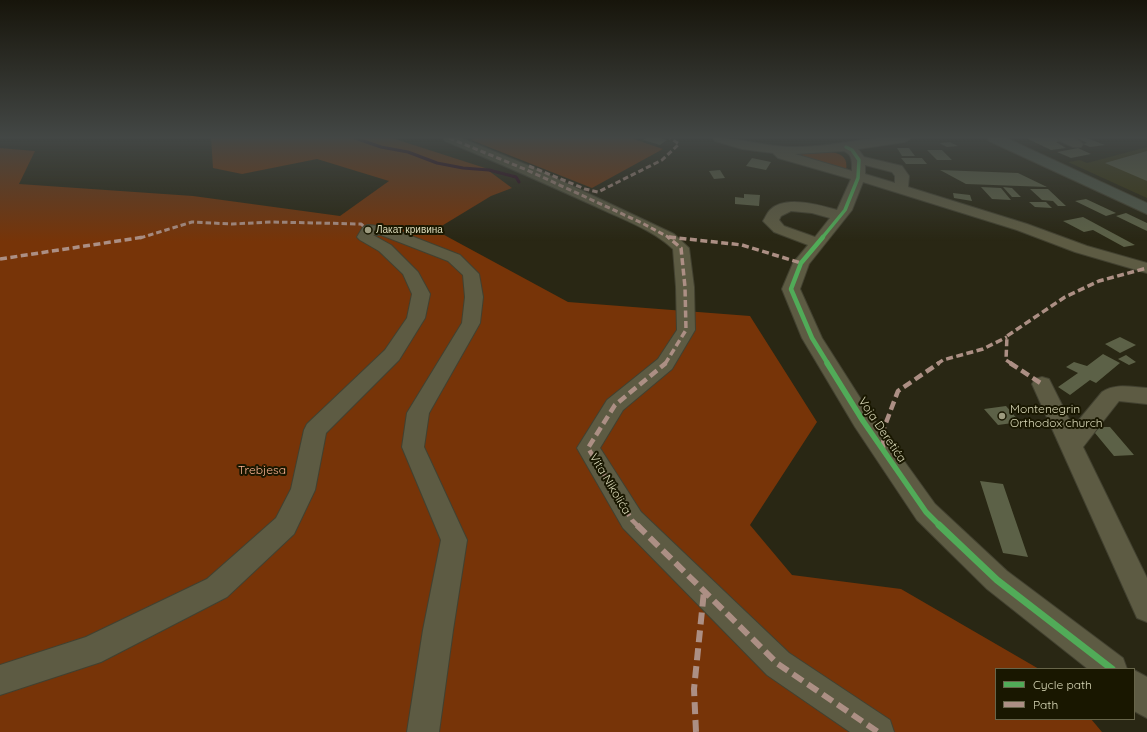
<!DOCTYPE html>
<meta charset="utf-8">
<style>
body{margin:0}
#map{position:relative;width:1147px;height:732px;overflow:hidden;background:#292714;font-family:Quicksand,sans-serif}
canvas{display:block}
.legend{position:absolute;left:995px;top:668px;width:140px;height:52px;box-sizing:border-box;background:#191700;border:1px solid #67654a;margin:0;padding:5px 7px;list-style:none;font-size:12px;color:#dbdab9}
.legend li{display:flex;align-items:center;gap:8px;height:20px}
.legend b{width:20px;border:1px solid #67654a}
</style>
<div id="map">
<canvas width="1147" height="732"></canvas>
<ul class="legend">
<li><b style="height:5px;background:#51ab58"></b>Cycle path</li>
<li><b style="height:5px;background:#ac8f84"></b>Path</li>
</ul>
</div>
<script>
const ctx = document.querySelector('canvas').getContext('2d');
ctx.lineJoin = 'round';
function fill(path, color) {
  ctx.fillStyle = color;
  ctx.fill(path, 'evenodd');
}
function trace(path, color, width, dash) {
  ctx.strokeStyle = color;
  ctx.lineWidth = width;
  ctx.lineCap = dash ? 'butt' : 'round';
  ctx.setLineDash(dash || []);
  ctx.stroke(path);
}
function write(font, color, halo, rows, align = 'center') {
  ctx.font = font + ' Quicksand,sans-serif';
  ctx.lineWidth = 4;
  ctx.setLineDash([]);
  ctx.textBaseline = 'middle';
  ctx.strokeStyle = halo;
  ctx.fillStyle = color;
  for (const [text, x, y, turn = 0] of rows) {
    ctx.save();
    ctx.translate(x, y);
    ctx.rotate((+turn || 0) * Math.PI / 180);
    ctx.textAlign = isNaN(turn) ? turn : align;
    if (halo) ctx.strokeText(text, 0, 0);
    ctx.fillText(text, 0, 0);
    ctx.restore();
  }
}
const built = new Path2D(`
 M1147 147V198L1068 162 1080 160 1087 163Z`);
const green = new Path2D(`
 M211 138H392L485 168 512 188 491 196 435 230 568 302 750 316 817 422 750 525 792 575 901 589 1039 669H996V719H1091L1102 732H0V148L35 151 19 184 193 196 340 216 389 181 317 159 242 174 213 168Z
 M475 138H631L663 149 592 188 471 140Z
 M831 152C843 154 848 158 846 171L790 155Z`);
const stream = new Path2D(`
 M355 138 381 147 408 152 437 163 463 168 489 170 516 177 519 182`);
const building = new Path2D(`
 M646 138H661L667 140 660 145 643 140Z
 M1026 138H1056L1062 141 1056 142 1066 148 1051 150Z
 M1077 138H1087L1105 145 1090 147 1083 144 1087 143Z
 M950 142 958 146 947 147 939 143Z
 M897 148H909L915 156H902Z
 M1078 148 1091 154 1071 158 1057 152Z
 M927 150H942L952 160H937Z
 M1147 151V181L1105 163Z
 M752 158 771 162 766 170 746 166Z
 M901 158H922L927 164H906Z
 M720 170 725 178 714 179 709 171Z
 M940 170 1018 173 1047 187 966 184Z
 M981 187 1001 188 1011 200 992 199Z
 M1003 187 1012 188 1021 197H1012Z
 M1030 189H1048L1066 206H1058L1053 201 1042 200Z
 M953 193 970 195 972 201 954 198Z
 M744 194 760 195 759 206 735 204V197L744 198Z
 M1086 199 1116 213 1106 216 1075 201Z
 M1029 202H1046L1052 208 1035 207Z
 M1126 213 1147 223V231L1116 216Z
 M1083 217 1135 245 1124 247 1093 230 1084 232 1063 221Z
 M1120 337 1136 345 1120 353 1105 344Z
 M1103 354 1120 363 1096 383 1090 380 1070 395 1058 387 1078 373 1066 367 1074 362 1087 366Z
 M1126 355 1136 362 1129 365 1118 359Z
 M1006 406 1020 422 998 425 984 409Z
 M1090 427H1110L1134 455 1114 456Z
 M980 481 1003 484 1028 557 1003 553Z`);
const minor = new Path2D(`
 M443 138H461L532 167 674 234 689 248 694 287 695 330 672 369 623 410 600 448 641 512 789 653 890 720 894 732H850L767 675 623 528 577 448 607 400 658 359 677 330 676 287 673 249C653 230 624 220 599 208 548 185 497 162 445 141Z
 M713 138C739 138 763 146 789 147 820 148 850 141 880 138 890 138 901 138 911 138L905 142 858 149 864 157 902 166 909 176 908 187 1027 224 1087 246 1147 263V273L1075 252 1017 230 863 182 852 210 809 264 800 289 822 338 871 415 935 504 1007 571 1123 658 1127 669H1088L987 589 917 520 855 427 802 338 782 289 793 263 808 245 774 232 763 221C765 218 767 213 770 210 785 195 819 205 837 210L851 179 778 158 773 153 742 149 715 141ZM844 151C853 155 852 162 852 171L795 154ZM865 165 892 172 895 176V183L865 174ZM791 211 812 213 830 218 815 237 784 226 779 220 781 216Z
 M1058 138H1075L1083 144 1081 147H1073L1060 141Z
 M368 225 388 227 460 255 479 274 483 297 480 323 429 413 424 447 467 540 453 630 439 732H407L423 630 441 540 402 447 407 413 462 323 465 297 463 275 448 261 381 235H373L391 245 418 272 430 294 425 318 399 360 326 433 315 490 294 534 227 597 101 662 0 695V665L86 637 207 579 276 518 291 489 304 430 307 424 385 350 407 318 412 294 403 274 379 251 360 240 357 237 363 227Z
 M1042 377 1049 379 1073 427 1102 392C1115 383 1131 387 1147 388V404L1119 401 1083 447 1147 578V622L1137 618 1032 384 1035 379Z
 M1134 670 1147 677V718L1134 711Z`);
const major = new Path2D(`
 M988 138H1006L1147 203V214L989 141Z`);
const quietFar3 = new Path2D(`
 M449 138 527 170 642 223 670 238
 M529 166 585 189 598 192 662 160 679 144 670 138
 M669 237 674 238
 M140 238 192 222 232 224 272 222 361 224 368 230`);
const quietFar2 = new Path2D(`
 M669 237 742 245 801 263
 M0 259 144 237
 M665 364 686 330 685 287 681 248 668 237
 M937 364 943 360 983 349 1007 337
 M1012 364 1006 360 1007 336 1065 297 1099 281 1147 268`);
const quietFar1 = new Path2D(`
 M1010 363 1042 384
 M883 449 884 428 898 391 939 363
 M638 526 632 520 588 448 615 405 666 363`);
const quiet = new Path2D(`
 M637 525 778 664 878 732
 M696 732 694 689 704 591`);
const cyclewayFar3 = new Path2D(`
 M822 238 845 210 858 178 859 160 852 150 846 147`);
const cyclewayFar2 = new Path2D(`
 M823 237 801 263 791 289 812 338 828 364`);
const cyclewayFar1 = new Path2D(`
 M827 363 863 421 926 512 940 526`);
const cycleway = new Path2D(`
 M939 525 997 580 1112 669`);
const markers = [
 [368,230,4,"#9d9b7f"],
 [1002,416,4,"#9d9b7f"]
];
const farPoinames = [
 ["Лакат кривина",376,230]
];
const poiNames = [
 ["Montenegrin",1010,409],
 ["Orthodox church",1010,423]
];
const streetNames = [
 ["Voja Deretića",882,430,56],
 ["Vita Nikolića",610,484,59]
];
const parkNames = [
 ["Trebjesa",262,470]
];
fill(built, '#393712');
fill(green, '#773408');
trace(stream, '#2a041b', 3);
fill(building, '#5c6147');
trace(minor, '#424130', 2);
trace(major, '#424130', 2);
fill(minor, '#5d5b43');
fill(major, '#50594a');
trace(quietFar3, '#ac8f84', 3, [5.5, 3]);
trace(quietFar2, '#ac8f84', 3.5, [7, 3.5]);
trace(quietFar1, '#ac8f84', 4.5, [9, 4.5]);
trace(quiet, '#ac8f84', 6, [12, 6]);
trace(cyclewayFar3, '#51ab58', 3.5);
trace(cyclewayFar2, '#51ab58', 4.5);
trace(cyclewayFar1, '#51ab58', 5.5);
trace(cycleway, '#51ab58', 7);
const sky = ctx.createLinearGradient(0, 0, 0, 241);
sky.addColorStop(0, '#17150b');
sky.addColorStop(0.57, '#434745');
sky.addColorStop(1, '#43474500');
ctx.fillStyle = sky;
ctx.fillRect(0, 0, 1147, 241);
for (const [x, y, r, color] of markers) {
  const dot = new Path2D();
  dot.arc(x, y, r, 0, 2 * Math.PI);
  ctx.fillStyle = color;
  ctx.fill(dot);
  trace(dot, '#191700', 1.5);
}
write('10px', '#dbdab9', '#191700', farPoinames, 'left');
write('12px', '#dbdab9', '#191700', poiNames, 'left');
write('12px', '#dbdab9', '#191700', streetNames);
write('12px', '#fcb392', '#191700', parkNames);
</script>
